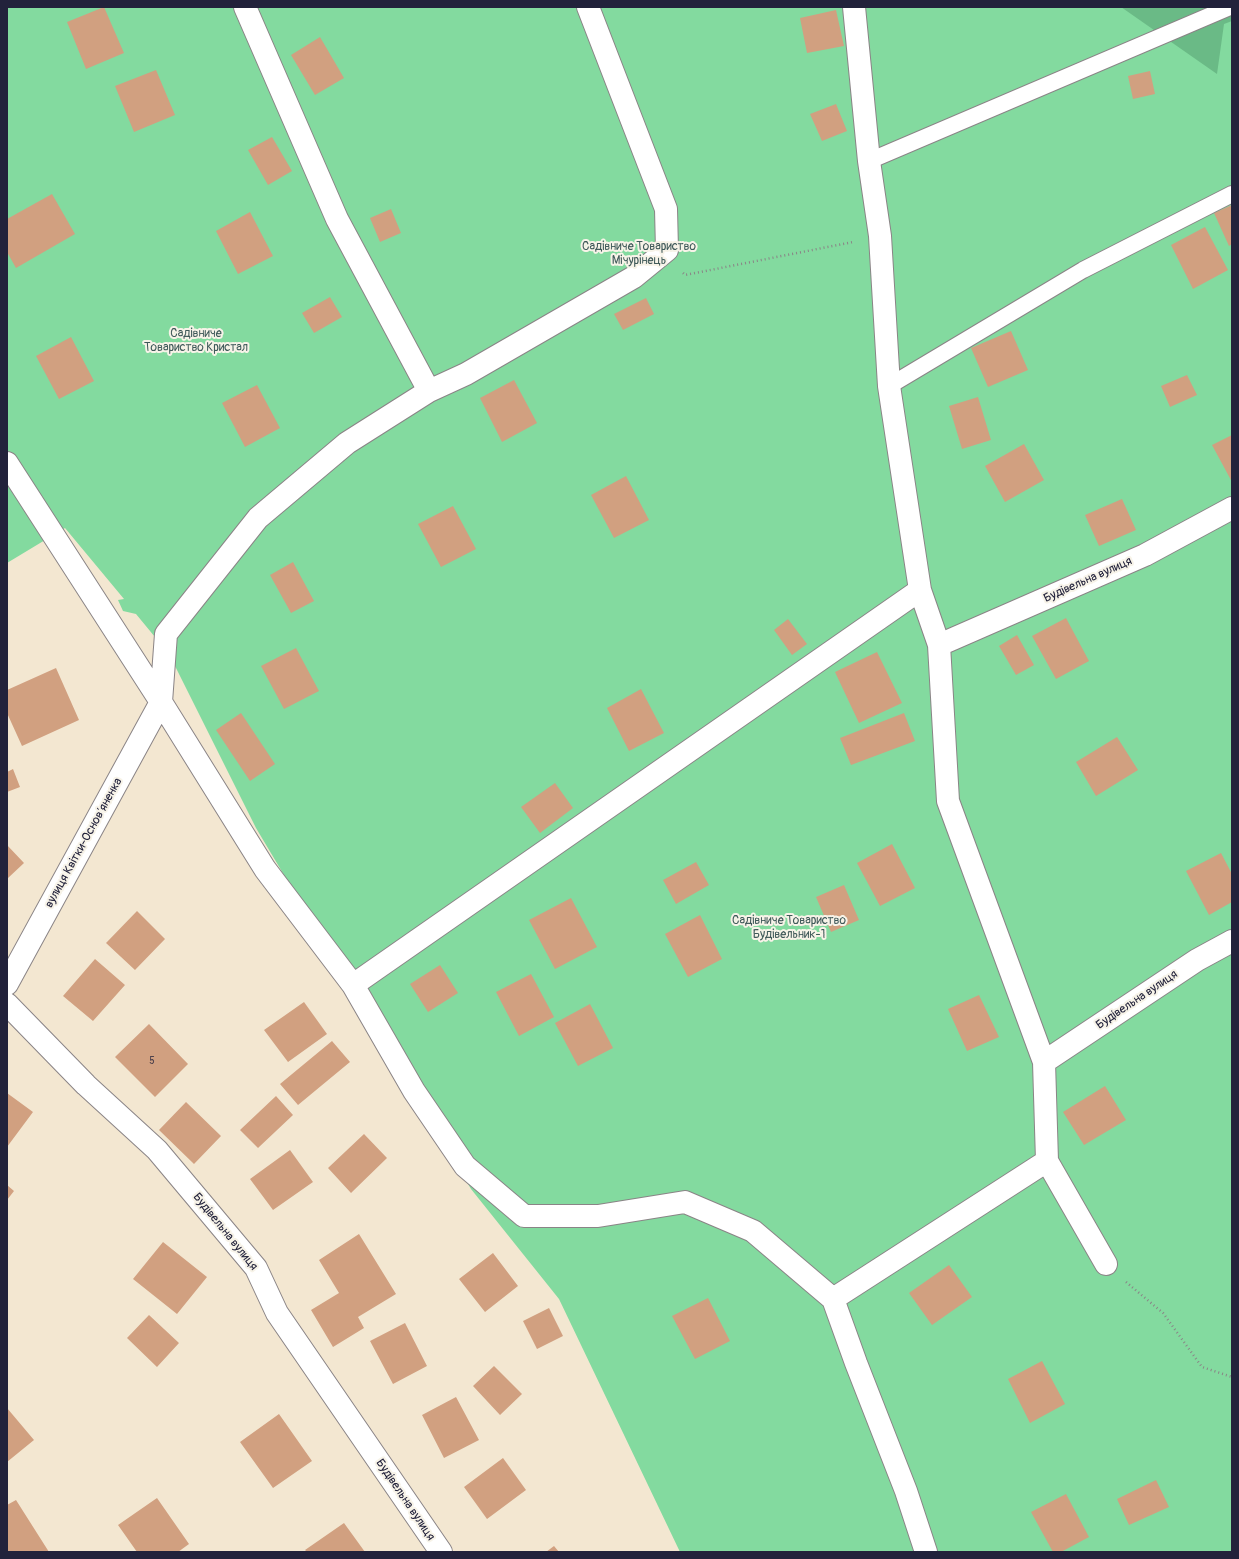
<!DOCTYPE html>
<meta charset="utf-8">
<style>
body{margin:0}
#map{position:relative;width:1239px;height:1559px;overflow:hidden;background:#f3e7d1;font-family:Pangolin,sans-serif}
canvas{display:block}
.frame{position:absolute;inset:0;border:8px solid #22223b;pointer-events:none}
</style>
<div id="map">
<canvas width="1239" height="1559"></canvas>
<div class="frame"></div>
</div>
<script>
const ctx = document.querySelector('canvas').getContext('2d');
ctx.lineJoin = 'round';
function fill(path, color) {
  ctx.fillStyle = color;
  ctx.fill(path, 'evenodd');
}
function trace(path, color, width, dash) {
  ctx.strokeStyle = color;
  ctx.lineWidth = width;
  ctx.lineCap = dash ? 'butt' : 'round';
  ctx.setLineDash(dash || []);
  ctx.stroke(path);
}
function write(font, color, halo, rows, align = 'center') {
  ctx.font = font + ' Pangolin,sans-serif';
  ctx.lineWidth = 4;
  ctx.setLineDash([]);
  ctx.textBaseline = 'middle';
  ctx.strokeStyle = halo;
  ctx.fillStyle = color;
  for (const [text, x, y, turn = 0] of rows) {
    ctx.save();
    ctx.translate(x, y);
    ctx.rotate((+turn || 0) * Math.PI / 180);
    ctx.textAlign = isNaN(turn) ? turn : align;
    if (halo) ctx.strokeText(text, 0, 0);
    ctx.fillText(text, 0, 0);
    ctx.restore();
  }
}
const green = new Path2D(`
 M7 7H1232V1552H680L559 1299 471 1189 256 828 169 654 136 614 123 611 118 600 124 599 65 528 7 563Z`);
const forest = new Path2D(`
 M1121 7H1232V21L1224 24 1217 74Z`);
const building = new Path2D(`
 M104 7 124 53 86 69 67 22Z
 M836 10 844 46 807 53 800 18Z
 M320 37 344 78 315 95 291 55Z
 M156 70 175 115 134 132 115 86Z
 M1150 71 1155 94 1133 99 1128 76Z
 M836 104 847 131 822 141 810 114Z
 M272 137 292 171 268 185 248 150Z
 M52 194 75 234 16 268 7 252V219Z
 M1232 205V244L1229 246 1214 213Z
 M391 209 401 233 380 242 370 218Z
 M250 212 273 256 238 274 216 231Z
 M1205 227 1228 270 1193 289 1171 245Z
 M330 297 342 317 314 333 302 313Z
 M646 298 654 314 623 330 614 314Z
 M1011 331 1028 370 988 387 971 348Z
 M71 337 94 381 59 399 36 356Z
 M1187 375 1197 395 1170 407 1161 386Z
 M514 380 537 423 502 442 480 398Z
 M257 385 280 428 245 447 222 403Z
 M978 397 991 440 962 449 949 406Z
 M1232 435V482L1212 445Z
 M1024 444 1044 480 1005 502 985 466Z
 M626 476 649 520 614 538 591 495Z
 M1122 499 1136 530 1099 546 1085 515Z
 M453 506 476 549 441 567 418 524Z
 M293 562 314 601 291 613 270 575Z
 M1066 618 1089 661 1056 679 1032 636Z
 M788 619 807 644 792 655 774 630Z
 M1017 635 1034 665 1016 675 999 646Z
 M296 648 319 691 284 709 261 666Z
 M877 652 902 703 859 723 835 672Z
 M56 668 79 720 22 746 7 713V690Z
 M641 689 664 733 629 751 607 708Z
 M241 713 275 764 250 781 216 730Z
 M904 713 915 741 851 765 840 738Z
 M1117 737 1138 770 1096 796 1076 762Z
 M13 769 20 787 7 792V772Z
 M555 783 573 808 540 833 521 807Z
 M892 844 915 888 880 906 857 863Z
 M7 845 24 863 7 879Z
 M1221 853 1232 874V902L1209 915 1186 871Z
 M696 862 709 885 676 904 663 880Z
 M844 885 859 920 831 932 816 897Z
 M571 898 597 947 555 969 529 920Z
 M137 911 165 939 135 970 106 943Z
 M700 915 722 959 688 977 665 934Z
 M95 959 125 985 93 1021 63 996Z
 M440 965 458 993 428 1012 410 984Z
 M531 974 554 1017 519 1036 496 992Z
 M979 995 999 1037 967 1051 948 1009Z
 M304 1002 327 1034 288 1062 264 1030Z
 M590 1004 613 1048 578 1066 555 1023Z
 M149 1024 188 1064 155 1097 115 1057Z
 M332 1041 350 1062 298 1105 280 1084Z
 M1105 1086 1126 1120 1084 1145 1063 1112Z
 M7 1093 33 1112 7 1147Z
 M276 1096 293 1115 258 1148 240 1130Z
 M186 1102 221 1136 194 1164 159 1130Z
 M364 1134 387 1158 351 1193 328 1168Z
 M290 1150 313 1182 273 1210 250 1179Z
 M7 1185 14 1191 7 1200Z
 M359 1234 396 1294 358 1317 364 1328 333 1347 311 1310 339 1293 319 1260Z
 M163 1242 207 1277 177 1314 133 1279Z
 M493 1253 518 1286 485 1312 459 1279Z
 M949 1265 972 1297 932 1325 909 1293Z
 M708 1298 730 1341 695 1359 672 1316Z
 M549 1308 563 1336 537 1349 523 1321Z
 M149 1315 179 1343 157 1367 127 1338Z
 M405 1323 427 1366 393 1384 370 1341Z
 M1042 1361 1065 1404 1030 1423 1008 1379Z
 M494 1366 522 1394 500 1415 473 1386Z
 M456 1397 479 1440 444 1458 422 1415Z
 M7 1408 34 1440 7 1462Z
 M279 1414 312 1461 273 1488 240 1442Z
 M503 1458 526 1490 487 1519 464 1487Z
 M1156 1480 1169 1507 1129 1525 1117 1499Z
 M1066 1494 1089 1537 1061 1552H1053L1031 1512Z
 M157 1498 189 1544 178 1552H137L118 1525Z
 M16 1500 49 1552H7V1505Z
 M344 1523 365 1552H307L305 1550Z
 M554 1546 559 1552H546Z`);
const path = new Path2D(`
 M683 273 685 275 853 242
 M1126 1282 1163 1313 1202 1367 1232 1377`);
const lane = new Path2D(`
 M869 161 1230 7
 M889 386 1083 270 1232 194`);
const street = new Path2D(`
 M245 7 337 219 429 391
 M854 7 869 161 880 236 889 386 920 590 939 645 948 801 1044 1062 1047 1161 1106 1264
 M7 463 161 702 265 869 353 985 414 1091 465 1166 524 1216H598L685 1202 753 1231 833 1299 856 1363 906 1491 926 1552
 M939 645 1145 555 1232 508
 M7 984 161 702 166 634 258 518 347 443 429 391 466 374 634 277 667 250 666 209 588 7
 M353 985 920 590
 M7 1004 86 1085 157 1150 256 1268 277 1313 441 1552
 M1044 1062 1197 960 1232 941
 M833 1299 1047 1161`);
const numberNames = [
 ["5",152,1061]
];
const parkNames = [
 ["Садівниче Товариство",639,247],
 ["Мічурінець",639,261],
 ["Садівниче",196,334],
 ["Товариство Кристал",196,348],
 ["Садівниче Товариство",789,921],
 ["Будівельник-1",789,935]
];
const streetNames = [
 ["Будівельна вулиця",1088,580,-24],
 ["вулиця Квітки-Основʼяненка",84,843,-61],
 ["Будівельна вулиця",1137,1000,-34],
 ["Будівельна вулиця",225,1232,51],
 ["Будівельна вулиця",405,1500,56]
];
fill(green, '#83da9f');
fill(forest, '#6aba86');
fill(building, '#d1a080');
trace(lane, '#8a8486', 18);
trace(street, '#8a8486', 24);
trace(path, '#8a8486', 2.5, [1, 3]);
trace(lane, '#fff', 16);
trace(street, '#fff', 22);
write('10px', '#4e424c', null, numberNames);
write('12px', '#3f5959', '#f7f3e8', parkNames);
write('12px', '#22223b', '#f7f3e8', streetNames);
</script>
